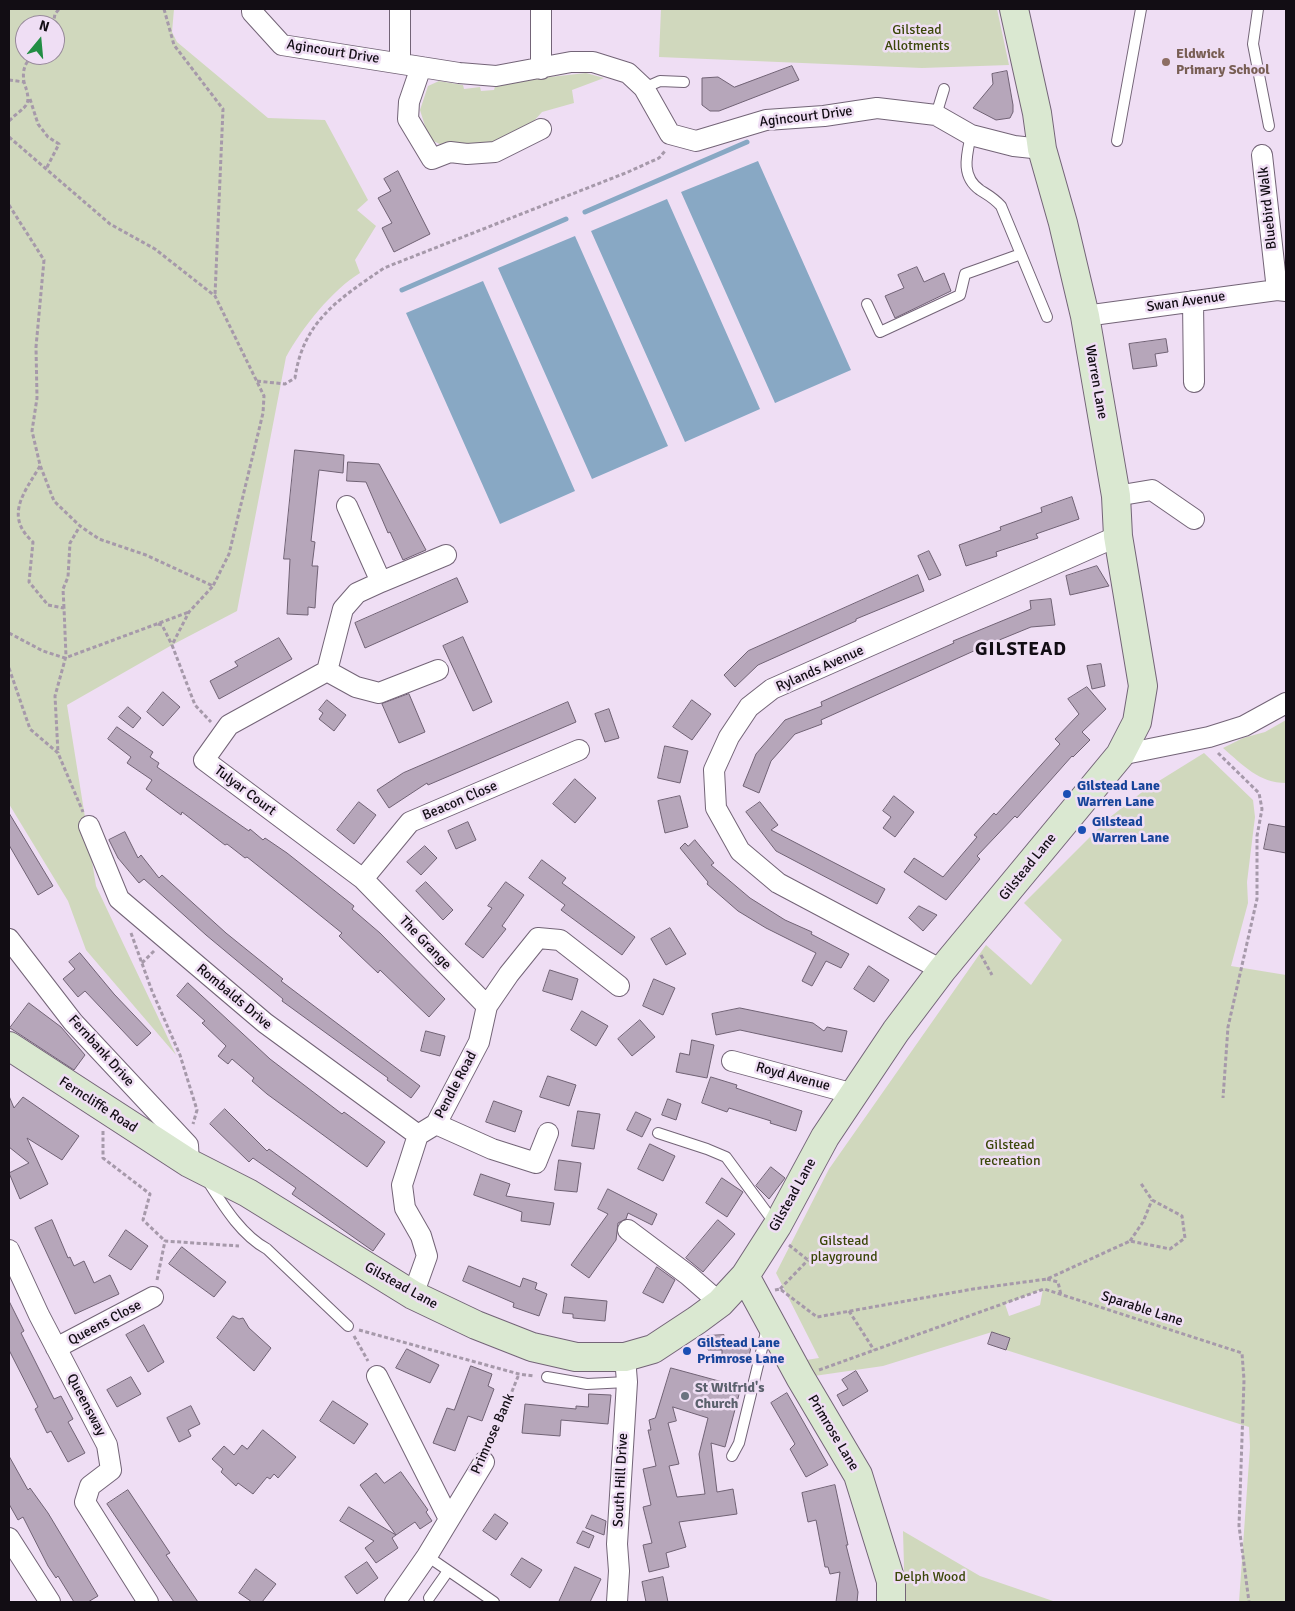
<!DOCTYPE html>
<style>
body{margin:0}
#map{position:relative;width:1295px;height:1611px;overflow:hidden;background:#efdef4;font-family:Signika,sans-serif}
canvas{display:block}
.frame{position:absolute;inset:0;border:10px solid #120d14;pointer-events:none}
.north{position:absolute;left:15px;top:15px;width:50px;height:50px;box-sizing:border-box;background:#efdef4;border:1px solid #978a9a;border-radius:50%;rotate:17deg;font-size:14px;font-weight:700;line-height:20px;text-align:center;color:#120d14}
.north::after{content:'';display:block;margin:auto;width:18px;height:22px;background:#228d44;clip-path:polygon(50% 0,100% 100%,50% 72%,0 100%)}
</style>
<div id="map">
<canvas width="1295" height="1611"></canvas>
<div class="frame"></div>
<div class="north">N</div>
</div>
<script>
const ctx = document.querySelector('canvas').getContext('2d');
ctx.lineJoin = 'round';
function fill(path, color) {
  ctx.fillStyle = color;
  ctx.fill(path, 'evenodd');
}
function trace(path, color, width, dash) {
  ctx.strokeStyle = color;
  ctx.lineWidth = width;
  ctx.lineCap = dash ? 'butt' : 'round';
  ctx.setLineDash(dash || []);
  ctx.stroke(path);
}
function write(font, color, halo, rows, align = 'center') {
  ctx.font = font + ' Signika,sans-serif';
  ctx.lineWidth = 5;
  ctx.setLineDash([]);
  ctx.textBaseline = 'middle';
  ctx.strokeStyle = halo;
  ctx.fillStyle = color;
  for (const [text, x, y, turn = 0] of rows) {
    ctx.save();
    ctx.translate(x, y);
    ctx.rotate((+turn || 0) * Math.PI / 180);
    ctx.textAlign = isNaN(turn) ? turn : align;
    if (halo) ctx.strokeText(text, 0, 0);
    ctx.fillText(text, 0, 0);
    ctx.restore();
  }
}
const green = new Path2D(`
 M9 9H174L172 32 177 42 268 118 325 120 368 200 357 210 376 226 355 260 360 273C332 290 302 328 286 357L237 611 172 645 67 705 96 886 176 1055 86 950 68 901 9 804ZM25 25H55V55H25Z
 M661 9H997L1009 65 922 68 659 57Z
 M586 73 604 78 572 90 574 103 542 112 524 132 477 148 444 146 429 139 420 110 428 86 439 81 463 85 464 89 480 87 481 91 494 90 496 83Z
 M1286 720V783C1259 783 1243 765 1223 748L1243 738 1265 732Z
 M1204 753 1253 800 1255 817 1247 882 1248 903 1231 966 1286 975V1602H1239L1250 1447 1249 1427 1006 1350 1010 1338 992 1332 883 1366 814 1376 806 1360 819 1358 776 1273 829 1169 986 945 1031 985 1062 940 1024 903 1109 818 1146 789ZM1043 1289 1040 1305 1009 1316 1005 1304Z
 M903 1531 980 1576 1056 1602H905Z`);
const water = new Path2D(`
 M758 161 851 370 775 403 681 192Z
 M667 199 760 409 685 442 591 231Z
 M575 236 668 446 592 479 498 268Z
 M483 281 575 491 500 524 406 313Z`);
const stream = new Path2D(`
 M585 212 747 142
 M402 290 566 219`);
const building = new Path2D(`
 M792 66 799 80 719 111H710L702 105V78L718 77 734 87Z
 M1007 71 1013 105V112L1010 118 996 120 973 108 993 84 992 74Z
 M398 171 430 234 394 252 382 228 392 223 378 198 391 191 384 179Z
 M917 267 924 282 944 273 951 291 895 318 885 296 904 288 898 275Z
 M1166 339 1168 352 1155 354 1157 366 1133 369 1129 344Z
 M295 450 344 455 343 473 319 470 311 541 315 542 312 566H318L316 591 315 608 308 607V615L287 614 290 559H284Z
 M348 462 379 464 426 550 403 560 390 532 388 533 366 482 347 481Z
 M1072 497 1079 519 1036 534 1038 538 996 552 997 556 966 566 959 545 1001 530 1000 527 1042 512 1041 508Z
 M929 551 941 575 929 580 918 556Z
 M1097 566 1109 586 1070 595 1066 576Z
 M918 575 924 591 856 619V621L758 665 735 687 724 675 748 651Z
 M457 578 468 602 365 648 355 623Z
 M1051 599 1055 625 1031 627 987 645 821 720 822 724 795 734 771 761 759 793 743 786 756 754 785 720 822 706 821 702 954 643 953 641 1031 609 1030 601Z
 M463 637 492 702 473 711 443 646Z
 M279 638 292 659 219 699 210 681 238 666 235 662Z
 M1101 664 1105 686 1092 689 1087 666Z
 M1087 687 1106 709 1082 732 1090 740 1073 757 1072 756 1017 818 1015 816 977 856 980 859 946 900 904 872 914 858 943 877 977 837 974 835 994 813 996 815 1060 744 1055 739 1079 714 1068 699Z
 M163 692 180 707 163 726 147 712Z
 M409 694 425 732 399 743 382 704Z
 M327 700 346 715 334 731 319 719 323 713 319 710Z
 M692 700 711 714 692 740 673 727Z
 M568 702 576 722 428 785 427 783 389 808 377 790 403 773Z
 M128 707 141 718 133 728 119 717Z
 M609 709 619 738 605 742 595 714Z
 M117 727 153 752 150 757 159 763 157 767 249 831 250 829 263 840 265 838 287 853 354 906 352 909 380 933 445 999 429 1017 380 970 378 973 339 936 342 933 311 908 247 857 245 858 227 844 225 845 182 812 181 815 146 789 152 780 127 763 131 757 108 739Z
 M665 746 688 751 680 783 658 778Z
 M575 779 596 798 575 823 553 804Z
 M680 796 688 827 665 833 658 801Z
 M894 796 914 812 895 837 883 828 891 817 883 811Z
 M359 802 376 815 354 844 337 830Z
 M760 802 778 825 771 830 885 889 877 904 776 851 746 812Z
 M9 813 53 886 38 895 9 845Z
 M468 822 476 840 456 849 448 831Z
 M1269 824 1286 827V853L1264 849Z
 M125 832 138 858 141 855 159 878 162 875 226 933 283 979 281 981 420 1086 411 1098 387 1080 388 1078 282 1001 283 999 206 935 144 879 139 883 118 858 109 840Z
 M695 840 714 863 711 865 750 898 785 920 812 932 811 934 849 954 841 968 826 961 812 986 802 981 816 953 766 928 738 911 707 884 708 882 680 848 685 843 688 846Z
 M425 846 437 858 421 875 407 862Z
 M542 860 566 878 562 883 635 937 622 955 561 910 565 905 529 878Z
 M426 882 453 910 443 920 416 891Z
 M506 882 524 895 502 926 506 929 483 958 465 944 492 908 488 906Z
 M919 906 937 915 923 931 909 918Z
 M670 928 686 954 666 965 651 939Z
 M80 953 114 994 151 1033 137 1046 85 991 78 997 63 979 75 969 69 962Z
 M869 966 889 980 874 1002 854 989Z
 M550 970 578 979 572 1000 543 991Z
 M654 979 675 988 663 1015 643 1006Z
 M188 983 270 1059 342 1114 344 1112 385 1142 367 1167 267 1094 252 1081 254 1078 232 1059 228 1064 218 1056 226 1046 202 1023 205 1021 177 996Z
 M29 1003 61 1027 85 1055 74 1070 10 1028Z
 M740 1008 813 1023 824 1031 827 1027 847 1031 842 1052 740 1030 716 1035 712 1014Z
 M582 1011 608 1026 596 1046 571 1030Z
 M640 1020 655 1037 632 1056 618 1039Z
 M426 1031 445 1036 440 1056 421 1051Z
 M692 1040 714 1045 707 1078 676 1072 680 1053 689 1055Z
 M548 1076 576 1085 569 1106 540 1097Z
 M711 1077 737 1085 736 1088 802 1111 796 1131 770 1123 771 1121 729 1108 727 1112 702 1103Z
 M9 1096 14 1108 23 1097 79 1136 62 1160 27 1138 48 1184 20 1199 9 1173 29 1163 9 1147Z
 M668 1099 681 1104 676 1120 662 1115Z
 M494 1101 522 1111 515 1132 486 1122Z
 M225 1109 267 1151 269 1149 385 1234 373 1251 292 1194 296 1188 253 1158 249 1162 210 1124Z
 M578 1111 600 1114 594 1149 572 1146Z
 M636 1112 651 1119 642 1137 627 1130Z
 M650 1144 675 1156 663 1181 638 1169Z
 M559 1160 581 1163 577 1192 555 1190Z
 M771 1167 785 1178 769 1199 756 1186Z
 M481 1174 510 1184 506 1196 554 1203 550 1225 521 1221 522 1212 474 1195Z
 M722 1178 743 1192 727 1217 706 1203Z
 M608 1189 657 1214 652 1225 628 1213 626 1219 618 1223 616 1240 589 1278 571 1265 608 1214 598 1209Z
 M52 1220 68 1258 70 1257 74 1266 84 1261 94 1283 110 1275 119 1294 75 1314 35 1228Z
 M718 1220 735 1234 703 1272 686 1258Z
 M126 1230 148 1246 131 1270 109 1256Z
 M182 1247 226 1282 214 1297 169 1264Z
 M469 1266 520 1287 523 1278 537 1283 535 1289 547 1294 539 1316 513 1307 514 1303 463 1281Z
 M657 1267 675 1280 663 1303 643 1293Z
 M565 1297 607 1301 605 1321 573 1318V1314L563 1313Z
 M9 1301 24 1331 21 1333 54 1399 61 1396 73 1419 68 1422 85 1453 68 1462 51 1431 47 1433 35 1409 38 1407 9 1350Z
 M233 1316 239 1319 243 1318 249 1328 271 1348 254 1371 217 1338Z
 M144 1325 164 1362 148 1372 126 1335Z
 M992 1332 1010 1338 1006 1350 988 1344Z
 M724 1335V1340L753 1339 749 1356 722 1357V1350H708L707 1336Z
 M407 1349 439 1365 430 1383 396 1368Z
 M471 1366 492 1374 488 1386 494 1389 482 1421 468 1416 455 1451 433 1443 447 1408 454 1410Z
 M671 1368 741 1387 725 1447 711 1443 717 1492 733 1489 737 1514 679 1522 686 1547 666 1553 669 1567 649 1572 643 1545 652 1543 643 1507 651 1505 643 1469 656 1466 648 1430H651L649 1420 655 1418ZM673 1407 708 1418 699 1454 705 1494 677 1497 669 1466 679 1464 668 1423 676 1421Z
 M856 1371 868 1391 843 1406 837 1395 848 1389 842 1380Z
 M131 1377 141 1394 117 1407 107 1390Z
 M787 1393 828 1465 806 1477 790 1449 795 1444 771 1403Z
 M589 1394 611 1395 608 1424 561 1420 560 1436 522 1433 525 1404 576 1409V1406L588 1407Z
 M333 1401 368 1424 354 1444 320 1421Z
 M191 1406 200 1424 188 1430 191 1436 179 1442 167 1418Z
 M263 1430 296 1457 278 1478 274 1474 270 1479 267 1477 253 1494 238 1483 236 1486 221 1472 223 1469 212 1459 224 1446 234 1455 242 1445 247 1449Z
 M9 1456 28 1490 30 1488 48 1513 98 1596 88 1602H74L58 1576 56 1578 48 1566 23 1517 18 1520 9 1504Z
 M401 1472 428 1510 426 1512 432 1521 420 1529 415 1522 396 1535 360 1485 376 1473 384 1483Z
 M835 1485 848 1545H846L858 1592 857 1602H836L840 1572 830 1574 828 1567H825L816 1520 808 1522 802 1493Z
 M128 1490 170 1553 166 1555 198 1602H174L107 1504Z
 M349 1507 396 1535 392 1538 398 1548 376 1563 365 1548 374 1541 340 1521Z
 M495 1514 508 1523 496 1540 483 1531Z
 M592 1515 606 1521 604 1535 586 1528Z
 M583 1531 594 1536 589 1548 577 1543Z
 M522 1558 542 1570 530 1588 511 1575Z
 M367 1562 378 1578 357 1594 345 1577Z
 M575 1567 601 1579 590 1602H559Z
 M256 1569 276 1584 262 1602H252L239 1593Z
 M663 1577 668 1602H646L642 1582Z`);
const path = new Path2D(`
 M164 9 174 45 223 109 215 295
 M53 25 55 14 59 9
 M9 80 24 82C22 70 25 62 34 55
 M30 99 38 124 48 137 59 144 46 169
 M9 121C26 104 33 108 24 82
 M9 137 110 224 155 249 215 296 264 396 263 413 229 554 213 586
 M9 205 44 260 36 347 37 398 32 431 40 465 54 501 80 526 99 539 146 555 213 586 189 612 172 645 195 705 211 722
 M257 381 285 384 295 378C303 321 339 299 384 268L628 172 659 158 665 151
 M40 466C24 493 4 516 33 542L29 582 48 605 64 608 66 656 55 696 58 753
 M64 608 63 589 68 577 70 543 80 526
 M158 624 162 625 172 645
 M9 633 43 651 65 658 189 612
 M9 668 30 729 58 753 83 812
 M1218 753 1259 793 1262 809 1257 836V899L1228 1027 1223 1098
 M131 933 152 991 180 1055 197 1110 193 1124
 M981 955 992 975
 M142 963 155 950
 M103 1131V1158L150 1194 143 1220 165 1241
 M1130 1241 1143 1222 1152 1200
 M789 1245 808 1260 818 1251
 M1047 1279 1058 1282 1061 1295
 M157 1280 165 1241 239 1246
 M780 1289 808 1260
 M775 1290 780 1289 817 1317 973 1289 1047 1279 1130 1241 1170 1249 1185 1238 1182 1216 1152 1200 1140 1182
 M849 1311 874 1350
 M359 1330 519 1374 534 1376
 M354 1336 368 1361
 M819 1370 1044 1289 1242 1353 1244 1380 1239 1526 1249 1602
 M490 1446 519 1374`);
const lane = new Path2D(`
 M1258 9 1253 44 1269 126
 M644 88 660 81 684 82
 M936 115 944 89
 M971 135C967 154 960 176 980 190 988 195 994 198 1001 206L1047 317
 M1117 141 1141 9
 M867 304 880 332 960 295 965 274 1021 254
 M658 1133 707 1149 726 1157 776 1225
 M207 1180C223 1205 241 1235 267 1249L348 1326
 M547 1377 587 1384 627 1382
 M732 1456 739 1443 767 1328
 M427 1556 494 1602
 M429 1598 448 1571`);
const street = new Path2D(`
 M252 9V12L282 45 459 73 496 76 571 62H593L628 73 644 88 670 134 696 141 766 120 824 116 877 108 936 115 971 135 1014 146 1042 149
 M541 9V69
 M400 63V9
 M421 67 409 102 408 119 432 159 450 152 467 154 495 152 541 129
 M1262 155 1277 290
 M1193 301 1194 382
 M1085 316 1277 290 1286 291
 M1116 496 1152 490 1194 519
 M381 582 446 555
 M438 670 379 693 356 687 327 671 229 725 204 760 363 879 487 1006
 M327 671 343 609 357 593 381 582 347 506
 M1120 755 1209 737 1244 726 1286 703
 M89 826 119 899 265 1023 418 1135
 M363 879 410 822 579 750
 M9 939 73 1022 188 1145 189 1163
 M942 970 778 883 740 851 716 808 714 770 729 737 749 707 772 689 1118 536
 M732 1061 854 1094
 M436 1124 492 1149 536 1163 548 1133
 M628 1230 688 1275 720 1303
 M9 1250 39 1315 107 1445 111 1470 90 1486 85 1502 148 1602
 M413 1295 427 1256 421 1236 405 1208 402 1185 418 1135 436 1124 479 1042 487 1006 509 974 538 938 560 940 619 986
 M56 1348 153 1297
 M377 1376 449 1519
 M9 1538 50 1602
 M395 1602 427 1556 484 1462
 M617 1602 619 1571 617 1544 627 1382 625 1357`);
const secondary = new Path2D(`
 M9 1046 189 1163 248 1193 413 1295 476 1325 532 1347 576 1357H625L653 1349 697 1320 720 1303 745 1276 777 1226 825 1137 896 1031 942 970 1120 755 1137 722 1143 686 1118 536 1116 496 1085 316 1063 223 1042 149 1037 113 1014 9
 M745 1276 800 1377 858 1475 891 1581V1602`);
const markers = [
 [1166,62,5,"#8d6e63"],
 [1067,794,5,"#1a4fb4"],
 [1082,830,5,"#1a4fb4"],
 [687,1351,5,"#1a4fb4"],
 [685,1396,5,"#6b7280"]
];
const parkNames = [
 ["Gilstead",917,30],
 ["Allotments",917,46],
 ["Gilstead",1010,1145],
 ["recreation",1010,1161],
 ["Gilstead",844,1241],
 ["playground",844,1257],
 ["Delph Wood",930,1577]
];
const streetNames = [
 ["Agincourt Drive",333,52,9],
 ["Agincourt Drive",806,117,-7],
 ["Bluebird Walk",1268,208,-96],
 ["Swan Avenue",1186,302,-8],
 ["Warren Lane",1096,382,80],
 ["Rylands Avenue",820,669,-24],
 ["Tulyar Court",245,791,37],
 ["Beacon Close",460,801,-23],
 ["Gilstead Lane",1028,867,-51],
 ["The Grange",425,943,46],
 ["Rombalds Drive",234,997,40],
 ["Fernbank Drive",101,1051,48],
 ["Royd Avenue",793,1077,15],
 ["Pendle Road",456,1085,-62],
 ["Ferncliffe Road",98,1105,33],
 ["Gilstead Lane",793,1195,-61],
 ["Gilstead Lane",401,1286,29],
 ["Sparable Lane",1142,1309,18],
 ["Queens Close",105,1323,-28],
 ["Queensway",86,1405,62],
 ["Primrose Lane",833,1433,59],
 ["Primrose Bank",493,1434,-66],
 ["South Hill Drive",621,1480,-87]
];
const educationNames = [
 ["Eldwick",1176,54],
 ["Primary School",1176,70]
];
const transitNames = [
 ["Gilstead Lane",1077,786],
 ["Warren Lane",1077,802],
 ["Gilstead",1092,822],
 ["Warren Lane",1092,838],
 ["Gilstead Lane",697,1343],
 ["Primrose Lane",697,1359]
];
const worshipNames = [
 ["St Wilfrid's",695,1388],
 ["Church",695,1404]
];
const districtNames = [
 ["GILSTEAD",1021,650]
];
fill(green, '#d0d8bd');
fill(water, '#88a8c4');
trace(stream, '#88a8c4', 5);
fill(building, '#b6a6ba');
trace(building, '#706274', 1);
trace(lane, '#736477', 12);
trace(street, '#736477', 22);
trace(secondary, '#736477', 30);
trace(path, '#a699aa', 3, [4, 2.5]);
trace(lane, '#fff', 10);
trace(street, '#fff', 20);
trace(secondary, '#dae8d1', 28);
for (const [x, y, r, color] of markers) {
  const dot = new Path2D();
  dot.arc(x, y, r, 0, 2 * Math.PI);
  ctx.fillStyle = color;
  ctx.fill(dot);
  trace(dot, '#efdef4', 2);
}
write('14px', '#3b4709', '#efdef4', parkNames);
write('14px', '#120d14', '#efdef4', streetNames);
write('bold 14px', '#785e54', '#efdef4', educationNames, 'left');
write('bold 14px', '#164399', '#efdef4', transitNames, 'left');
write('bold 14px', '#5b616d', '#efdef4', worshipNames, 'left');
ctx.letterSpacing = '1px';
write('bold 19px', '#120d14', '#efdef4', districtNames);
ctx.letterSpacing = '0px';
</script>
